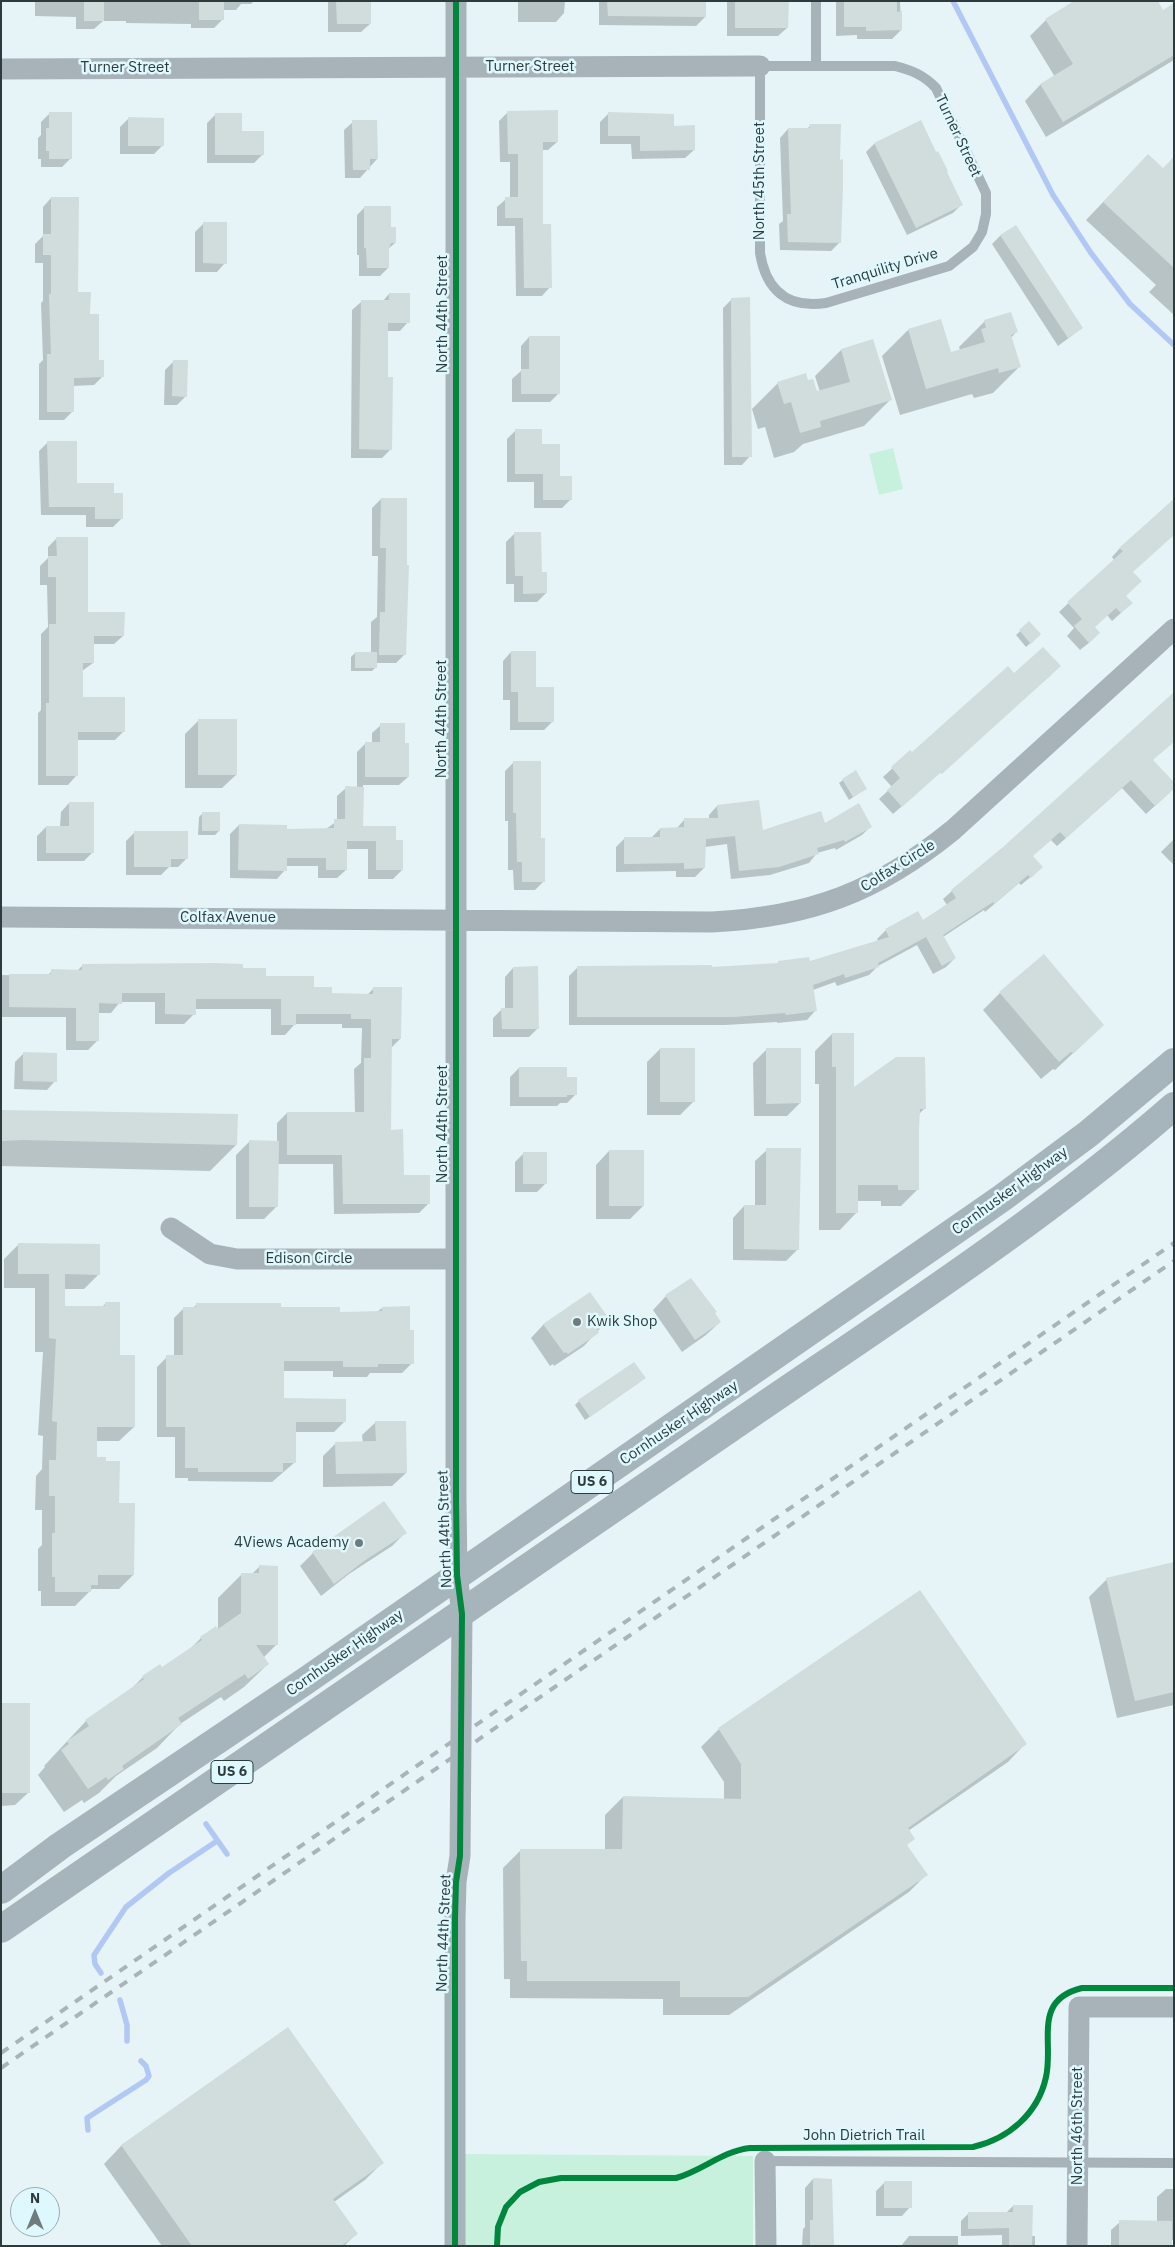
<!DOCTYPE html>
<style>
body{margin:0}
#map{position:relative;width:1175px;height:2247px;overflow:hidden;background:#e6f4f7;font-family:"IBM Plex Sans",sans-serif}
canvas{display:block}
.frame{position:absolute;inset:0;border:2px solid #2e3b3d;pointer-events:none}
.north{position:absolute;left:10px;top:2187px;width:50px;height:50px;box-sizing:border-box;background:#dff8fe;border:1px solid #98acb1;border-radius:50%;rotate:0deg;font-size:14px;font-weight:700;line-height:20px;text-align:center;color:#2e3b3d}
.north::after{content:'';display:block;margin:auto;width:18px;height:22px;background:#6e7c7e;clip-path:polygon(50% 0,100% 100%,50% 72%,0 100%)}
</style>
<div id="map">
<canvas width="1175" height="2247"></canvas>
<div class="frame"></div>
<div class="north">N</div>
</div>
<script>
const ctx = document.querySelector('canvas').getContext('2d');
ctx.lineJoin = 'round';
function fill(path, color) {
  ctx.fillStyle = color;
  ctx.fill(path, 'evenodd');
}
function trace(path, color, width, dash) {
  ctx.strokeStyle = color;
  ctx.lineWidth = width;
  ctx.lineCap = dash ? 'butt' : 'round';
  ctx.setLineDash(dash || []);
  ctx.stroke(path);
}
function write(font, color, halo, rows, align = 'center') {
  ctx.font = font + ' "IBM Plex Sans",sans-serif';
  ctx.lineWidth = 5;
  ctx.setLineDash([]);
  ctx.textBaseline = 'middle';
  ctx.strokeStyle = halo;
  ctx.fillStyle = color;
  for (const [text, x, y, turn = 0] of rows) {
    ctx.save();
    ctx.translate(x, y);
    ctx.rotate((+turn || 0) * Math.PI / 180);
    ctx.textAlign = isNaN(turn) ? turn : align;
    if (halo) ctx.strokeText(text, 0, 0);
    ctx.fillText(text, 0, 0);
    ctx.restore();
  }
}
const green = new Path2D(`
 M893 448 903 489 879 495 869 454Z
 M464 2154 753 2156V2246H464Z`);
const shadow = new Path2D(`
 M35 1H254L251 4H241L236 10H223V19L214 28H191V24L126 23V21H103L94 29H76V17L35 16Z
 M328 1H369L370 24 361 32H328Z
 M518 1H565L564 13 556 22H518Z
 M599 1H705V17L696 26 599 25Z
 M727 1H788L787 28 778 36H727Z
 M836 1H900L901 30 892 39H857V35L836 36Z
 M1174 14V60L1046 137 1025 101 1040 85 1055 77 1030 36 1046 20Z
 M508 112 557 142 548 150H542V225L550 287 542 296H516L515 226H497V207L506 199H510V162H500L499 121Z
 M50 113 71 158 62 167H41V159H38V138L41 135V122Z
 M609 113 673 127 694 150 685 158 632 159 631 144H600V122Z
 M216 114 241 132 263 154 254 163H207V123Z
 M128 119 162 146 154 154H120V127Z
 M921 121 961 205 953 213 907 235 866 152 874 144Z
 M353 122 377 159 360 178H345L344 130Z
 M810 126 840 242 831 251 780 250 779 224 783 221 780 138 788 129H807Z
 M1174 157V315L1149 292 1156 285 1086 220 1131 173 1163 169Z
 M51 198 77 293 89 315 98 362 103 376 94 385 72 386V412L64 420H39V364L43 360 41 303 43 301V263H35V244L43 236V207Z
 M365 207 390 228 395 243 388 249V268L380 276H359V255H357V215Z
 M204 223 225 263 217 272H195V232Z
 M1016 226 1082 328 1058 346 992 244 1000 236Z
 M389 294 408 322 400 331H386V378L391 449 382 458H351L352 310 361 302H382Z
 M732 299 750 456 742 465H724L723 308Z
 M985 321 1016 332 1011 338 1019 367 993 393 974 398 972 394 900 415 882 356 908 330 950 353 960 350 959 347Z
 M529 337 559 393 550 402H512V379L521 371V346Z
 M841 350 890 400 864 426 803 444 794 452 774 458 765 427 758 429 752 409 778 383 816 393 820 392 815 376Z
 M174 361 186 396 177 405H164L165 370Z
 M516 430 541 445 571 499 562 508H534V482H507V439Z
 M48 442 76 484 113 494 121 519 113 527H86V515H41L39 451Z
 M381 499 405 654 396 663H376V667L372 671H351V657L355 653H371V622L377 617 378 556H372V508Z
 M1174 499V531L1132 572 1122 612 1112 621 1107 615 1093 627 1090 642 1080 650 1067 636 1074 628 1059 612 1114 560 1112 557 1120 548Z
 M515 533 540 573 546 593 537 602H514V584H506V542Z
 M57 538 87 613 123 636 114 644H93V663L82 671V698L123 732 115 740H77L76 776 68 785H38V713L41 710V634L48 627 47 585H40V566L48 558V547Z
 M1029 623 1036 638 1026 647 1016 635Z
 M511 652 535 688 553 721 544 730H510V700H503V661Z
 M1014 675H1051L893 814 879 799 892 787 883 777 910 752 912 753Z
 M199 720 236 775 222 788H185V734Z
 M381 725 404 744 408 777 399 785H363L362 827 395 841 402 870 393 879H368V849H346V870L337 878H318V866H285V870L277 879 230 878V834L239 825 286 830 326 829 337 821V796L346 788H357V752L365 744H372V733Z
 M1152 761 1167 795 1146 814 1122 788 1057 846 1051 840 1032 856 1033 875 1021 885 1019 883 985 912 984 910 943 937 955 958 946 967 933 974 917 945 878 966 869 975 837 986 835 982 813 990 815 1011 807 1020 777 1023V1022L725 1025H569V976L578 967 710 968 809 962 878 941 877 939 886 930 922 922 947 905 943 899 952 891Z
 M514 762 539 839 544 881 535 890H514L513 870H508V821H505V771Z
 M843 780 865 789 849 800 839 783Z
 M69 803 92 853 84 861H37V836L46 827H60L61 812Z
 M717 806 762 831 824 825 871 826 862 835 836 850 835 848 817 853 809 863 770 875 731 879 727 844 705 847 704 868 695 877H676V871L616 872V847L625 838H651L660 829H676L685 819H709V815Z
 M203 813 219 831 215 835H198L199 817Z
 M135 832 187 858 178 867H169L161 875H126V841Z
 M1174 839V865L1161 852Z
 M83 965 242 969 331 995H367L374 988 400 1039 391 1048 390 1131 403 1176 429 1203 419 1213 334 1214 333 1164H277V1206L264 1219H236V1155L249 1142H277V1123L287 1113H355L354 1069 361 1063 362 1028H342V1024H295L285 1035H271V1009H194V1014L184 1024H155V1002H120L111 1013H98V1040L88 1050H66V1017H1V975L47 976 52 971H77Z
 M513 968 538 1028 529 1037H493V1018L502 1009H505V977Z
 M1000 993 1085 1042 1055 1070 1053 1069 1041 1079 983 1010Z
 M832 1034 853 1090 924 1109 919 1114 918 1189 901 1206H881V1201H857V1212L840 1230H819V1084H815V1051Z
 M660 1049 694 1101 680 1115H647V1062Z
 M767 1049 800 1103 787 1116H754L753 1063Z
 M23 1054 55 1081 47 1090 14 1089 15 1062Z
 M519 1068 566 1078 576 1094 567 1103H560L557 1106H510V1077Z
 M1 1111 236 1145 210 1171 1 1166Z
 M767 1150 798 1249 786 1261 733 1260V1218L744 1206H755V1161Z
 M609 1151 643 1206 630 1219H596V1165Z
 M523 1154 546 1183 537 1192H515V1162Z
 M19 1244 99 1274 84 1289H64V1307H102L105 1304 134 1427 119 1441H96L95 1458 118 1505 133 1575 119 1589H92L75 1606H41V1591H38V1549L42 1545V1510H35L36 1476 42 1469 43 1436 38 1435 43 1352H35V1288H4V1259Z
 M666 1296 714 1313 720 1322 706 1335 682 1352 653 1310Z
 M197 1304 338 1313 377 1312 382 1308 409 1331 412 1363 402 1373H370L367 1377H333V1371H283V1399L344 1422 334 1432H294V1463L272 1482 188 1481V1478H175V1437H157V1367L167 1357H174V1318L184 1308H193Z
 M608 1320 584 1346 554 1366 553 1364 550 1366 531 1338 544 1324Z
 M640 1382 585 1420 575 1405 579 1401Z
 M376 1422 406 1473 392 1486 323 1487V1456L336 1443H363L362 1435Z
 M405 1533 392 1546 349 1574 321 1596 300 1566 313 1553Z
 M1174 1563V1705L1117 1718 1089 1597 1107 1579Z
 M259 1567 277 1644 263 1658 268 1664 244 1687 224 1701 221 1697 180 1724 157 1748 116 1776 99 1793 84 1803 82 1800 64 1812 38 1775 45 1767 44 1766 86 1721 128 1692 143 1677 162 1669 187 1652 201 1638 218 1631V1598L242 1574H252Z
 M1 1704 29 1792 15 1805 1 1806Z
 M719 1729 1025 1744 1008 1762 908 1831 906 1846 927 1874 909 1892 729 2015H663V1999L510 1998V1979H504L503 1868 520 1851H605V1815L623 1797 724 1799V1782L701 1747Z
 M287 2029 382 2163 365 2180 334 2202 356 2234 344 2246H162L104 2164 121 2146Z
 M813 2179 833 2246H802L803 2229 805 2227V2188Z
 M885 2182 910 2207 902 2216H876V2191Z
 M1166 2189H1174V2240H1170V2246H1111V2230L1120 2222H1157V2197Z
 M1013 2206 1031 2236H1035V2246H1002V2235L961 2236V2221L969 2213H1006Z
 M909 2236H958V2246H901Z`);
const stream = new Path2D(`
 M953 1 1053 195 1091 253 1130 304 1174 345
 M206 1824 227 1854
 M101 1973 95 1964 94 1955 126 1907 169 1873 217 1841
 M120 2000 127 2025V2041
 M88 2130 87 2118 146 2080 149 2076 146 2066 141 2061`);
const building = new Path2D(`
 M84 1H104V21H84Z
 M199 1H224V20H199Z
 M336 1H371V24H337Z
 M607 1H706V17L608 16Z
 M735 1H789L788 28H735Z
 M844 1H897V12L902 11V30L866 31V27H844Z
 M1074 1H1158L1163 10 1174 3V55L1063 122 1040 84 1073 64 1045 19Z
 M558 110V142H543V224H551L552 288H524L523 218H505V197H518V154H508L507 111Z
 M49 112H72V159H49V151H46V128H49Z
 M608 112 674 114V126L695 125V150L640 151V136H608Z
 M215 113H242V131H264V155H215Z
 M128 117 164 118V146H128Z
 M352 120H377L378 159H370V170H353Z
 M921 120 936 152 938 151 948 171 947 172 963 205 916 228 874 143Z
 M809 124H841L840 160 843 159V187L841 243 788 242 787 214H791L788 128H810Z
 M1148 154 1163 168 1174 157V268L1103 202Z
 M51 197H79L78 292H91L90 314H99V360H104V377L74 378V412H47V354H51L49 294H51V255H43V234H51Z
 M364 206H391V227H396V243H391L389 248V268H367L366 248H364Z
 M203 222H227V264L203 263Z
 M1016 225 1083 328 1068 338 1000 235Z
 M389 293H410V323H388V377H393L392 450 359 449 361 300H389Z
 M750 297 752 457H732L731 298Z
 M1011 312 1018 332 1011 335 1021 367 999 373 998 368 926 389 908 329 941 319 951 352 985 342 981 329 986 328 984 320Z
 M529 336H560V394H521V369H529Z
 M873 339 892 400 820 421 821 427 800 433 791 402 784 404 777 382 806 373 808 380 813 379 817 391 850 382 841 349Z
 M173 360H188L187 397 172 396Z
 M515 429H542V444H560V476H572V500H543V474H515Z
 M47 441H77V483H114V493H123V519H95V507H49Z
 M381 498H407V565H409L406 655H379L380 612H385L386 548H380Z
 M1174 499V535L1133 572 1142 581 1126 596 1133 603 1121 613 1116 608 1095 627 1100 633 1089 643 1074 626 1082 619 1067 602 1123 551 1119 548Z
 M514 532H541L542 572H547V593L523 594V576H515Z
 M56 537H88V612H125L124 636H94V663H83V697H125V732H78V776H46V703H49V624H56V577H48V556H57Z
 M1029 621 1041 634 1031 644 1019 630Z
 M1043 647 1061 666 942 774 940 773 902 807 887 790 900 778 891 767 910 750 912 752 1008 666 1014 673Z
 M511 651H536V687H554V722H518V692H511Z
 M355 652H377V668H355Z
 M1174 692V742L1153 760 1174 782V789L1155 806 1131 780 1066 838 1060 832 1033 856 1043 867 1031 878 1028 875 994 904 993 902 943 935 956 958 942 966 926 937 878 963 879 967 845 978 844 974 813 985 817 1011 786 1015 785 1013 734 1017H577V966L712 965V967L778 963V961L809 957 810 961 889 937 885 929 918 911 923 920 956 898 951 890 1003 847Z
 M198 719H237V775H198Z
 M380 723H405V743H409V777H365V742H380Z
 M513 761H541V838H545V882H522V862H517L516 813H513Z
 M856 770 867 789 853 797 842 779Z
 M345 786 364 787 363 826H396V840H403V870H376V841H347V870H326V858H287V871L238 870 239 824 287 825V829L334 828V819H345Z
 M759 800 763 830 821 811 825 823 859 803 872 827 845 842 844 840 817 848 819 854 779 867 739 871 735 836 706 839 705 868 684 869V863L624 864V837H660V828L684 827V818H718L717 805Z
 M69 802H94V853H46V826H69Z
 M202 812H220V831H202Z
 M134 831H188V859H171V867H134Z
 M1044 954 1104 1025 1074 1053 1071 1052 1059 1062 999 992Z
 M216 963 243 964V968H266V976H314V987H332V993L373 994V987H402L401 1039H392L391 1130 403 1129 404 1175H430V1204H343L342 1155H287V1112H364V1058H371V1019H351V1014H296V1025H281V999H196V1015L165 1014V993H122V1004L99 1003V1041H76V1008L9 1007V974H51V969L82 970V964Z
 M538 966 539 1029H502L501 1008H513V967Z
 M832 1033H854V1087L896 1057H925L926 1109H920L919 1130V1190H898V1185H858V1213H836V1067H832Z
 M660 1048H695V1102H660Z
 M766 1048H801V1103L766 1104Z
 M23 1052 57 1053V1082L23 1081Z
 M519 1067H567V1077H577V1095H567V1097H519Z
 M1 1110 238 1114 237 1145 23 1140 1 1141Z
 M249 1140 279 1141 278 1207H249Z
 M766 1148H801L799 1250 744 1249V1205H766Z
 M609 1150H644V1206H609Z
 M523 1152H547V1184H523Z
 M18 1243 100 1244V1275L65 1274V1306H105V1302H120V1355H135V1427H97V1457H106V1461H120L119 1503H135L134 1575H98V1585H91V1592H55V1577H52V1533H55V1496H49V1460H56L57 1422 52 1421 56 1339 49 1338V1274H18Z
 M691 1278 717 1312 715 1313 721 1322 695 1340 665 1295Z
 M590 1292 610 1320 597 1329 599 1333 568 1354 566 1352 564 1353 543 1324Z
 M196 1303H281V1307H340V1312L382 1311V1307L410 1306V1330H414V1364H378V1367H343V1361H284V1398L346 1399V1422H296V1463H283V1472H198V1468H185V1427H166V1355H183V1307H196Z
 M634 1362 646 1378 590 1417 578 1400Z
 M375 1421H406L407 1473 336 1474 335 1442 376 1441Z
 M384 1501 407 1533 364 1561 334 1584 312 1552Z
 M1174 1562V1692L1135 1701 1106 1578Z
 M259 1565 278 1566V1645H256L269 1664 248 1679 245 1674 178 1718 182 1724 122 1766 124 1769 108 1780 106 1777 88 1789 61 1750 69 1744 67 1741 89 1726 85 1720 144 1679 142 1676 160 1664 162 1667 202 1640 200 1637 216 1626 218 1629 241 1613V1573H259Z
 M920 1590 1027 1744 908 1828 915 1839 907 1845 928 1875 748 1997H680V1981H527V1961H521L520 1849H622L623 1796 741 1799V1764L718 1728Z
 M1 1703H30V1793H1Z
 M288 2027 384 2163 333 2199 358 2234 341 2246H192L121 2145Z
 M813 2178 832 2179 834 2246H810V2220H813Z
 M884 2181H912V2208H884Z
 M1013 2205H1033L1032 2246H1009V2228L968 2229V2212H1013Z
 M1119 2220 1172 2221V2246H1119Z`);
const service = new Path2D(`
 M760 66H895C911 70 924 75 936 88L986 193V214L982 232 973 247 949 266 826 303C787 309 766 290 760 253Z
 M816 66V1
 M765 2161 1174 2163`);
const minor = new Path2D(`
 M1 69 760 66
 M1 917 712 922C810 917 877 892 953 830L1174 629
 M171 1228 210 1254 237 1259H456
 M765 2161 766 2246
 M455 2246V1919L456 1882 460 1856 462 1614 457 1575 456 1501V1
 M1077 2246 1079 2007H1174`);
const primary = new Path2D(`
 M1 1890 60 1846 304 1682 1002 1198 1088 1134 1174 1062
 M1 1929C243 1764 484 1598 725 1432 877 1327 1035 1227 1174 1106`);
const rail = new Path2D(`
 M1 2053 1174 1243
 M1 2068 1174 1261`);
const cycleway = new Path2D(`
 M455 2246V1919L456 1882 460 1856 462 1614 457 1575 456 1501V1
 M497 2246 498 2227 506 2207 520 2192 539 2182 561 2178H676C702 2171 722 2151 750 2148L973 2147C1008 2139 1038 2114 1046 2077 1054 2042 1032 2000 1082 1988H1174`);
const markers = [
 [577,1322,5,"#6e7c7e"],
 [359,1543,5,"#6e7c7e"]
];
const shields = [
 [592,1482,42],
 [232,1772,42]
];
const shieldNames = [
 ["US 6",592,1482],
 ["US 6",232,1772]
];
const streetNames = [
 ["Turner Street",530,67],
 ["Turner Street",125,68],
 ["Turner Street",958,136,65],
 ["North 45th Street",760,181,-90],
 ["Tranquility Drive",885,269,-17],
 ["North 44th Street",443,314,-90],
 ["North 44th Street",442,719,-90],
 ["Colfax Circle",898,866,-32],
 ["Colfax Avenue",228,918],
 ["North 44th Street",443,1124,-90],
 ["Cornhusker Highway",1010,1191,-36],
 ["Edison Circle",309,1259],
 ["Cornhusker Highway",679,1423,-34],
 ["North 44th Street",445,1529,-92],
 ["Cornhusker Highway",345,1653,-35],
 ["North 44th Street",444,1933,-88],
 ["North 46th Street",1078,2126,-90],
 ["John Dietrich Trail",864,2136]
];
const poiNames = [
 ["Kwik Shop",587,1322],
 ["4Views Academy",349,1543,"right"]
];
fill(green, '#c8f1dd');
fill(shadow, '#0003');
trace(stream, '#b1c8f4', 5.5);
fill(building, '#d1dddd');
trace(service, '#a8b3b9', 10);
trace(minor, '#a8b3b9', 21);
trace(primary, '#a6b4bc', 28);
trace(rail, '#aab3b8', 4, [9, 9]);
trace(cycleway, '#00873e', 6);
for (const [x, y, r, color] of markers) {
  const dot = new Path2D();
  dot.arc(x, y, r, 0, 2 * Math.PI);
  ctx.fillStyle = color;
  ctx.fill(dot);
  trace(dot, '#dff8fe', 2);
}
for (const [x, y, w] of shields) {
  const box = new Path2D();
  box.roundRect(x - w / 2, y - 11.5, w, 23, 4);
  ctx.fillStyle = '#dff8fe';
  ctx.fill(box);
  trace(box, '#2e3b3d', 1);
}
write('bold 14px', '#2e3b3d', null, shieldNames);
write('15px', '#2e3b3d', '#dff8fe', streetNames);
write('15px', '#2e3b3d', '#dff8fe', poiNames, 'left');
</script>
